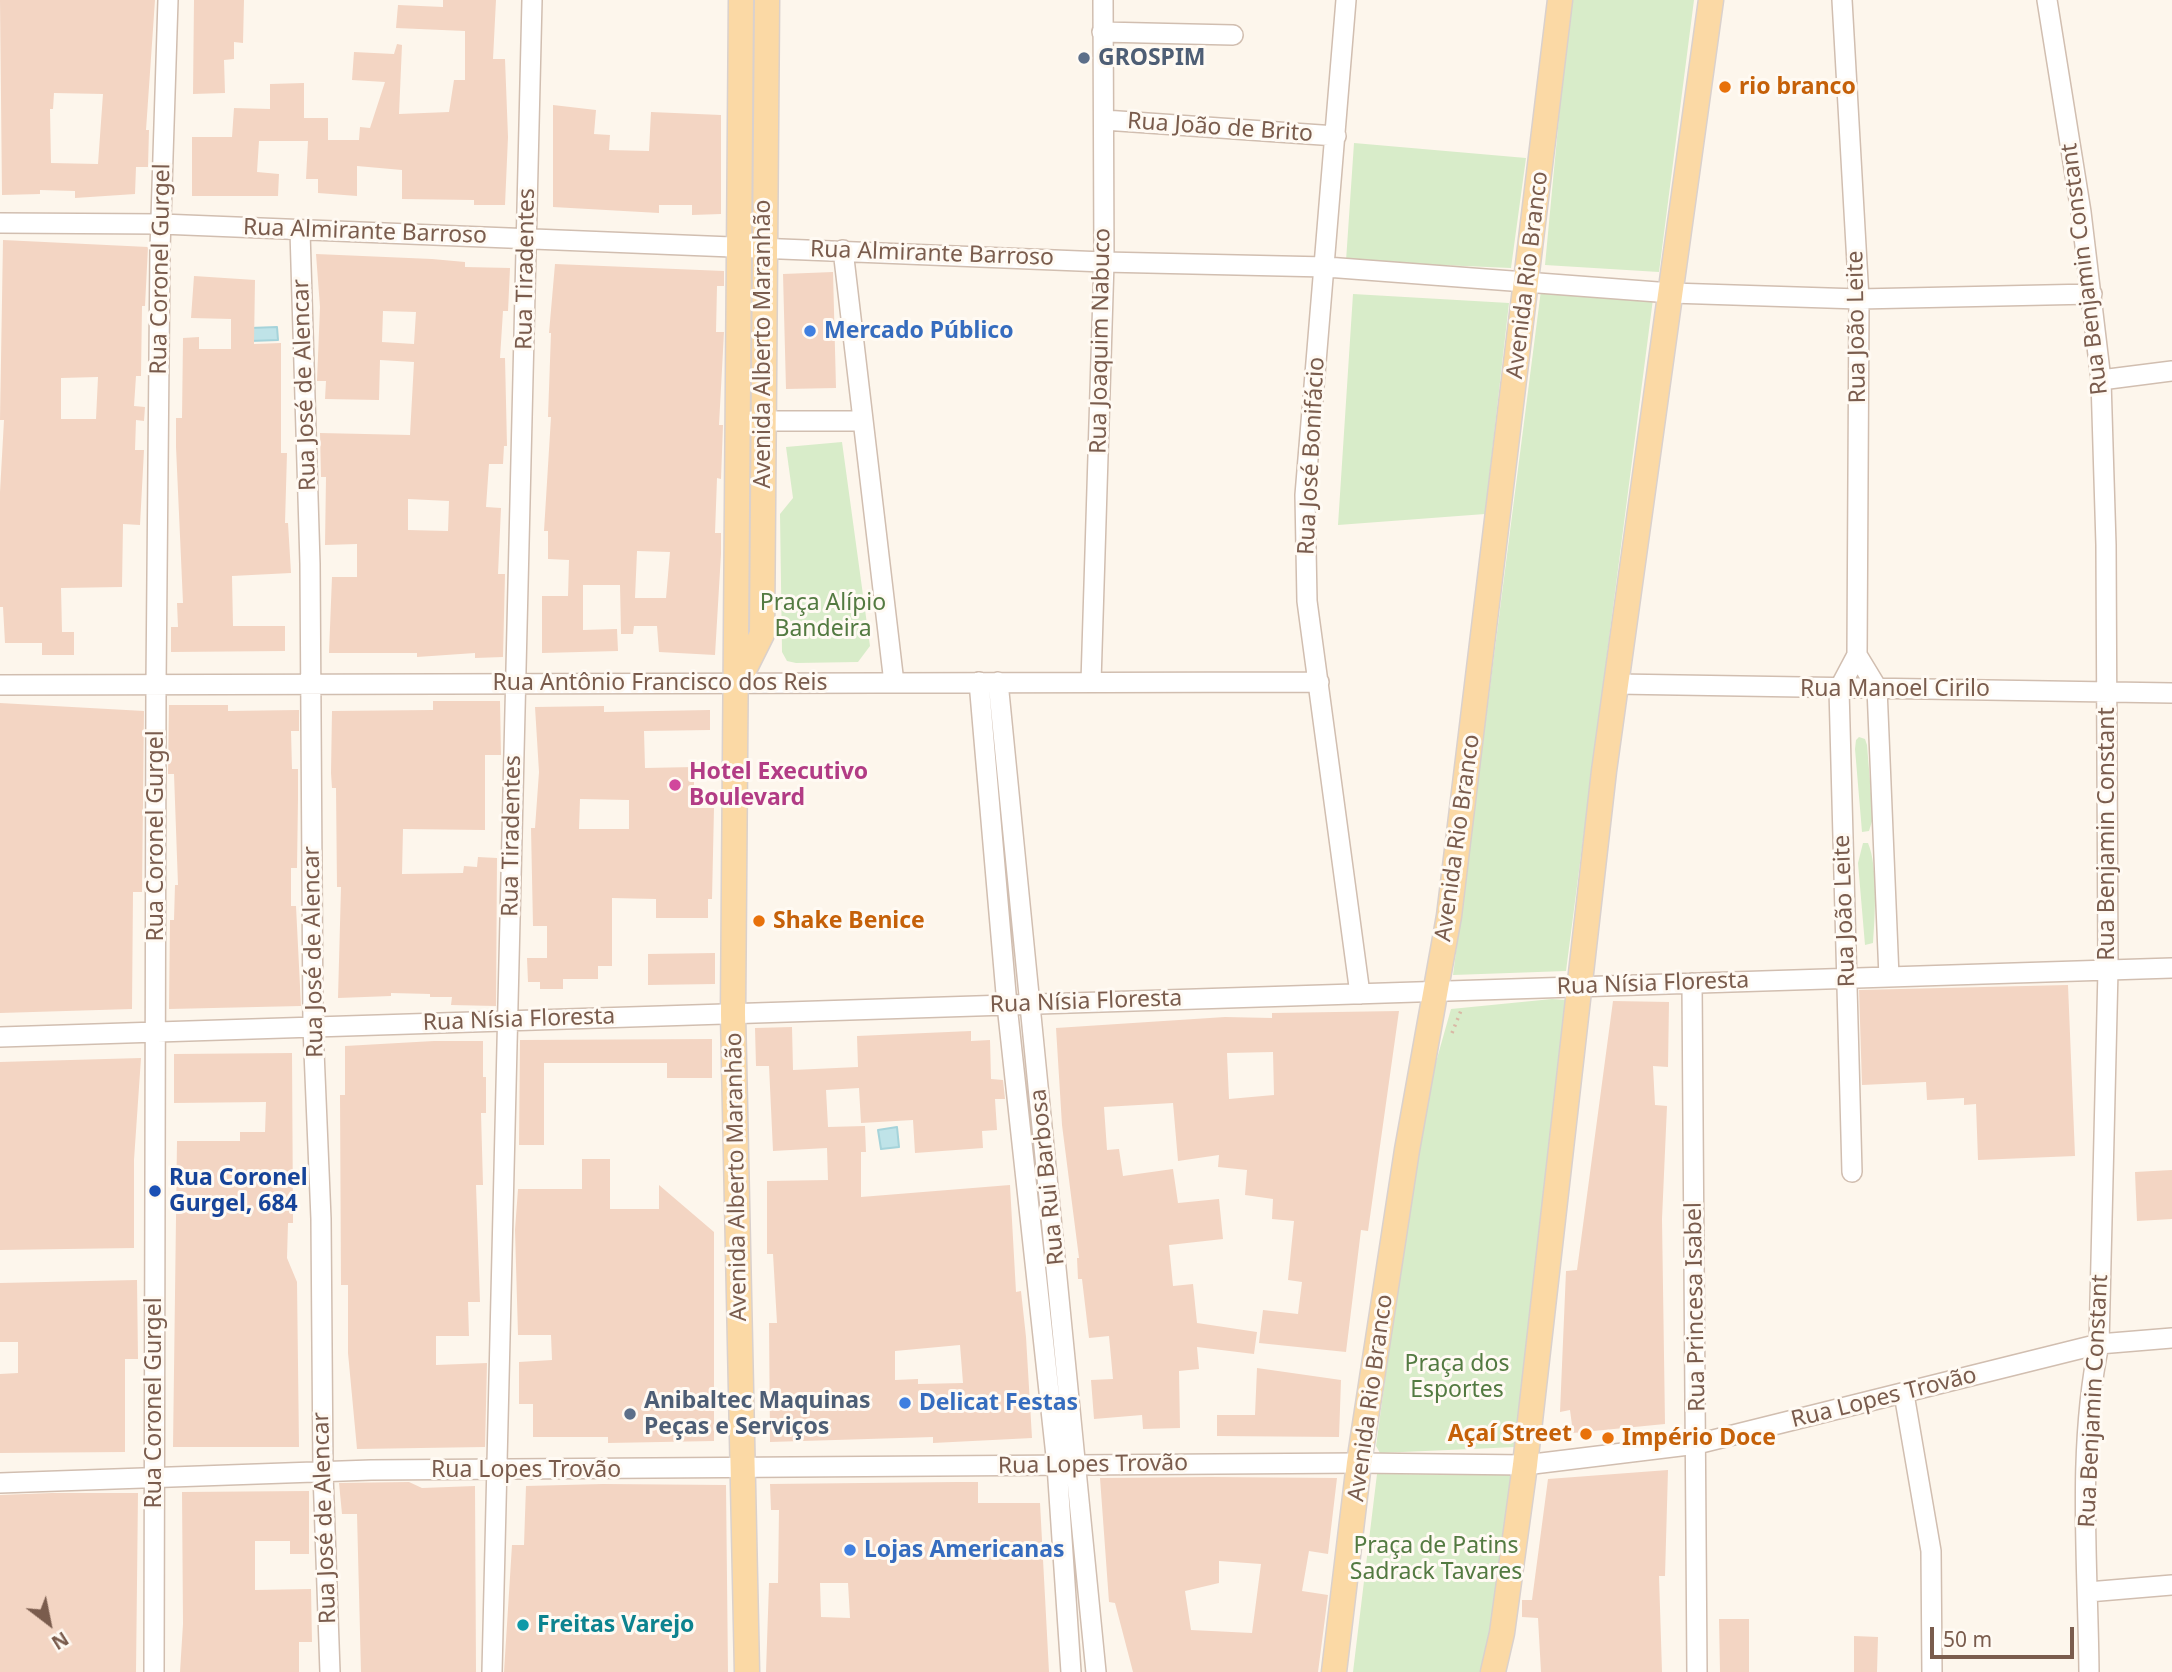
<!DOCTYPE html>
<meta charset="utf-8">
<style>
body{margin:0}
#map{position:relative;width:2172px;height:1672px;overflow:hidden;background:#fdf6ec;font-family:"Noto Sans",sans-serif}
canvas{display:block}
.north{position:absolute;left:14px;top:1588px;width:70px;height:70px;-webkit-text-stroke:5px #fffaf3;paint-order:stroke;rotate:148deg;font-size:19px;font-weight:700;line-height:28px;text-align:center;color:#7a5c4d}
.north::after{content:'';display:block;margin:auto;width:24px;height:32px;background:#7a5c4d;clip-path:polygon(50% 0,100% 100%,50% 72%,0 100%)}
.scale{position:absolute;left:1930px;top:1627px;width:144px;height:32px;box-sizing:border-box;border:4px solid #7a5c4d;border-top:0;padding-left:9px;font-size:21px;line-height:24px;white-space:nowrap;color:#7a5c4d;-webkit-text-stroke:5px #fffaf3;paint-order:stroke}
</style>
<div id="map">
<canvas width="2172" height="1672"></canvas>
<div class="north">N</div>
<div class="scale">50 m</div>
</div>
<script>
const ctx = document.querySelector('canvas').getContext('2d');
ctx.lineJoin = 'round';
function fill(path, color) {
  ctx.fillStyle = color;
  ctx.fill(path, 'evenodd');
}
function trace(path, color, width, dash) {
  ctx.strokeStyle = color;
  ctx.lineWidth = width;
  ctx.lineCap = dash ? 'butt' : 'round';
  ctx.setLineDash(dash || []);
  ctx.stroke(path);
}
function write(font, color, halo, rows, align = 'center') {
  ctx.font = font + ' "Noto Sans",sans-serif';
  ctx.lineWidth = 6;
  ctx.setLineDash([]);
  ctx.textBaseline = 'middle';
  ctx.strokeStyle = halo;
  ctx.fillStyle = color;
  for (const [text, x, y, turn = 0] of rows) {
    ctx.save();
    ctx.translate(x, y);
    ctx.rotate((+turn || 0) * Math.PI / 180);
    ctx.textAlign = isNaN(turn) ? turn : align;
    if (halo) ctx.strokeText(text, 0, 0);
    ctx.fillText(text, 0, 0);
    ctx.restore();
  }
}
const green = new Path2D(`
 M1570 0H1694L1659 272 1545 265Z
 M1354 143 1526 158 1511 268 1346 261Z
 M1541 290 1653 299 1566 971 1453 975Z
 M1353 294 1509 303 1485 514 1338 525Z
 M842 442 870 646 858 662 796 663 787 661 782 652 780 514 793 498 786 447Z
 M1859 737 1865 739 1867 745 1873 818 1869 831 1862 832 1855 749 1856 740Z
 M1863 843H1868C1878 866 1875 917 1873 943L1865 945 1858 863Z
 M1552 999 1567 1000 1516 1447 1380 1453 1376 1446 1421 1115 1451 1009Z
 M1377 1474 1514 1475 1485 1672H1353Z`);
const water = new Path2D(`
 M277 327 278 340 250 341V328Z
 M897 1127 899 1147 881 1149 878 1130Z`);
const building = new Path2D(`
 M0 0H155L146 130H149L148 167H136L135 194 75 198V191L40 190V194L2 195ZM54 93 103 94 98 164 51 163 50 109H53Z
 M194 0H244L243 43 234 42V59L224 60 225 93 193 94Z
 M443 0H496L493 59H505L508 137 505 205H474V200L402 199V170L357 166V196L318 193V179H306L308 141H259L257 172 279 174 278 196H192V137H232L234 108 270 109V84L304 83V118H328V140H359L360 127 370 128 385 82 352 80 354 52 394 54 397 44 402 45 399 114 449 112 454 80H465V31L396 28 398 5 443 7Z
 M553 105 596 110 594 134 610 135 609 150 649 151 651 112 721 115V214L692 215V205H659V213L553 207Z
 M3 240 148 247 145 306H142L141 376H136L134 406 145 407 144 421 136 420 135 450H144L140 525 123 524 122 587 61 588 62 632H74V655H42V643H5L3 607H0V492L4 420H0ZM98 377 96 419H61V378Z
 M316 254 432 259 465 262V267L510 268 508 311H503L500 358H505L507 446H504L503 464H489L486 507 501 508 498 574H505L503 657 475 658V653L417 657V653H329L332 577H357V544L325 545 326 477H321L320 433 410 435 414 362 380 360 379 400 325 399 326 381H317L320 307ZM383 311 416 312 414 344 382 342ZM408 499 449 501 448 531 408 530Z
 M555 264 724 271V286H717L716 332H724L719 425H723L721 479 717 478 715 533H721V554L715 655 659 652 657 626H634L633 634H621L620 585H583V630L617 629 618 651 542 653V596H568L569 560 548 559V531H544L551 417H548L551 333H549ZM637 551 670 552 666 598H635Z
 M833 272 836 388 786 389 783 274Z
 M194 276 255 280 254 344 281 343V453H287L285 523H288L291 573 232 576 233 626H285V651L171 652V627H178L177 603H183L176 447V418H182L183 338 199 337V349H231V319L191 318Z
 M433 701H500L501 755H485V830L403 829 402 874 463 873 464 866 477 867 478 857 497 858 496 1006 451 1005 452 997H430V994L391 993V996L338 998 341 887H337L336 788H332L331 773 332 711 433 710Z
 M0 703 144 711 142 892H133L132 1009 0 1013Z
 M169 705H228V711L299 710V731H291L292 769H298V799L297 868H291V906H296L301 1006 169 1009 170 920H174L175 885H178L174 774H168Z
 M604 706V712L710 710V730L644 731 645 768 694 767V808H714L712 899H708V918H656V899L612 898V966H598V979H563V989H540V982H528L527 958H547V926H533L531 828H535L539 772 535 707ZM580 799 629 800V829H579Z
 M715 953V984L648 985V954Z
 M2068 985 2075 1156 1978 1160 1976 1104 1964 1105V1098L1927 1100 1926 1082 1862 1085 1859 990Z
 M1613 1001 1669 1002 1668 1067 1653 1066 1655 1105 1667 1106 1662 1219 1665 1424 1573 1433 1570 1410 1560 1412 1566 1271 1577 1270Z
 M1399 1011 1368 1231 1361 1230 1346 1352 1259 1343 1263 1310 1298 1314 1302 1282 1288 1280 1294 1221 1272 1219 1273 1199 1245 1195 1247 1170 1218 1167 1219 1155 1178 1161 1173 1103 1104 1107 1107 1150 1119 1149 1123 1176 1173 1169 1178 1203 1219 1199 1223 1239 1169 1245 1173 1286 1193 1284 1197 1323 1257 1332 1254 1354 1197 1347 1199 1369 1179 1371 1180 1428 1143 1429 1142 1415 1094 1419 1091 1380 1113 1379 1109 1336 1089 1338 1082 1279H1078L1077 1258H1079L1062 1125 1056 1028 1225 1017 1272 1018V1013ZM1273 1052 1274 1095 1229 1099 1227 1053Z
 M792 1027 793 1070 858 1067 857 1036 971 1031V1041L990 1040 991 1079 1003 1080 1005 1099H995L997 1130 982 1131 983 1148 915 1153 913 1120 861 1123 859 1088 826 1090 828 1127 865 1126 866 1152H861V1197L1010 1185 1016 1292 1021 1291 1026 1337 1032 1438 933 1443V1437L770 1442 769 1323H777L773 1254H767V1181L828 1180 827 1148 773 1151 769 1066H756L755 1028ZM960 1345 963 1383 918 1384V1379L895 1380V1351Z
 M712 1039V1078H667V1063H544V1145H519L520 1040Z
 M434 1041H483V1077H486V1113H481L483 1185H476L480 1302H468L469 1336H436V1365L487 1363 485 1447 357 1449 348 1353V1285H341L340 1095H345V1046Z
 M292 1053 293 1223H288L287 1258 297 1282 299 1447H173L177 1141H240V1132H265L266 1102 174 1103V1054Z
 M141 1058 134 1160V1248L0 1250V1062Z
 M582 1159H610V1209H659V1185L714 1232V1441L608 1443V1437H533V1404H519V1362L552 1360 551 1335H518L515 1230 518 1189H582Z
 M2172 1170V1219L2137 1221 2135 1172Z
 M137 1280 138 1359H125V1452L0 1453V1374L18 1373V1342H0V1283Z
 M1257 1368 1341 1380 1339 1437 1217 1436V1415H1255Z
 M1668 1470 1665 1576H1659L1662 1672H1541L1538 1618 1522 1617V1600H1532L1548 1479Z
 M1211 1477 1337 1478 1328 1554 1309 1551 1302 1591 1328 1595 1318 1672H1133L1115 1603 1109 1602 1100 1478ZM1219 1561 1261 1564 1252 1633 1191 1630 1185 1591 1219 1583Z
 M409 1482 422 1488 475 1486 476 1672H361L357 1514H342L339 1483Z
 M957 1482H978V1503H1040L1049 1672H766L769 1583H778L779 1510H771L770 1484ZM820 1583H848L850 1618 821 1617Z
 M603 1484 726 1485 728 1672H504L512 1545H524L526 1486Z
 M309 1491V1554H290V1541H255V1590L311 1589 312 1642H299V1672H180L183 1624 182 1492Z
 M52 1493H138L136 1672H0V1495Z
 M1719 1619H1749V1672H1720Z
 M1854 1636 1878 1637 1877 1672H1854Z`);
const path = new Path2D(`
 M1452 1033 1462 1008`);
const minor = new Path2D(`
 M1346 0 1305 495 1307 601 1360 994
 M1842 0 1859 299 1857 655 1839 689 1852 1172
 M2047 0 2081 212 2101 380 2106 545 2108 970 2099 1344C2077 1450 2088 1564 2089 1672
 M1102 32 1233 35
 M1104 120 1336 136
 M0 223 161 224 1104 262 1326 267 1671 293 1859 299 2092 294
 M300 231 310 564 313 1027 321 1219 323 1473 330 1672
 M843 250 894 683
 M2101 380 2172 371
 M751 421H862
 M1857 655 1877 688 1889 977
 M979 682 1007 1005 1057 1465 1071 1672
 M998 682 1096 1672
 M1091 682 1104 262 1103 0
 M1617 684 2172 693
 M0 685 1319 682
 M1692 983 1697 1672
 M0 1037 2172 968
 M1904 1394 1931 1551 1932 1672
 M0 1483 371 1470 1359 1463 1525 1465 1697 1444 2099 1344 2172 1338
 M2088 1592 2172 1585
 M154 1672 156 684 160 250 168 0
 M492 1672 532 0`);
const major = new Path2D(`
 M741 0 733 1014 747 1672
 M741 676 762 634 767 0
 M1334 1672 1359 1463 1407 1150 1449 916 1560 0
 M1493 1672 1502 1633 1525 1465 1604 771 1711 0`);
const markers = [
 [1084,58,7,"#5c6f8a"],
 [1725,87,7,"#e8710a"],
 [810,331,7,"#3f7fe0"],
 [675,785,7,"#d1479c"],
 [759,921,7,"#e8710a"],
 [155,1191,7,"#1a4fb4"],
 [905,1403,7,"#3f7fe0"],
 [630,1414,7,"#5c6f8a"],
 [1586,1434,7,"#e8710a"],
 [1608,1438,7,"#e8710a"],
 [850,1550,7,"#3f7fe0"],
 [523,1625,7,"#0f9aa8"]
];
const serviceNames = [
 ["GROSPIM",1098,58],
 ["Anibaltec Maquinas",644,1401],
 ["Peças e Serviços",644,1427]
];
const foodNames = [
 ["rio branco",1739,87],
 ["Shake Benice",773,921],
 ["Açaí Street",1572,1434,"right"],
 ["Império Doce",1622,1438]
];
const streetNames = [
 ["Rua João de Brito",1220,128,4],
 ["Rua Almirante Barroso",365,232,2],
 ["Rua Almirante Barroso",932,254,2],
 ["Rua Coronel Gurgel",161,269,-89],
 ["Rua Tiradentes",526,269,-89],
 ["Rua Benjamin Constant",2085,269,-97],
 ["Avenida Rio Branco",1528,275,-83],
 ["Rua João Leite",1857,327,-91],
 ["Rua Joaquim Nabuco",1101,341,-89],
 ["Avenida Alberto Maranhão",763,344,-90],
 ["Rua José de Alencar",305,385,-92],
 ["Rua José Bonifácio",1312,456,-87],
 ["Rua Antônio Francisco dos Reis",660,683],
 ["Rua Manoel Cirilo",1895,689],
 ["Rua Benjamin Constant",2107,834,-90],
 ["Rua Coronel Gurgel",156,836,-90],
 ["Rua Tiradentes",512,836,-89],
 ["Avenida Rio Branco",1458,838,-82],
 ["Rua João Leite",1845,911,-92],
 ["Rua José de Alencar",314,952,-91],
 ["Rua Nísia Floresta",1653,984,-2],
 ["Rua Nísia Floresta",1086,1002,-2],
 ["Rua Nísia Floresta",519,1020,-2],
 ["Avenida Alberto Maranhão",737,1177,-91],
 ["Rua Rui Barbosa",1048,1177,-96],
 ["Rua Princesa Isabel",1696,1307,-91],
 ["Avenida Rio Branco",1371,1398,-82],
 ["Rua Lopes Trovão",1884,1398,-14],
 ["Rua Benjamin Constant",2094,1401,-87],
 ["Rua Coronel Gurgel",154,1403,-90],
 ["Rua Lopes Trovão",1093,1465,-1],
 ["Rua Lopes Trovão",526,1470],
 ["Rua José de Alencar",325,1518,-92]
];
const shopNames = [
 ["Mercado Público",824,331],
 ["Delicat Festas",919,1403],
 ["Lojas Americanas",864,1550]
];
const parkNames = [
 ["Praça Alípio",823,603],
 ["Bandeira",823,629],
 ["Praça dos",1457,1364],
 ["Esportes",1457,1390],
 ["Praça de Patins",1436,1546],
 ["Sadrack Tavares",1436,1572]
];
const hotelNames = [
 ["Hotel Executivo",689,772],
 ["Boulevard",689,798]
];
const transitNames = [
 ["Rua Coronel",169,1178],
 ["Gurgel, 684",169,1204]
];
const cultureNames = [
 ["Freitas Varejo",537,1625]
];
fill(green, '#d8ecc9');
fill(water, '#bfe3e8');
trace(water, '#a5d3da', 2);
fill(building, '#f3d5c3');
trace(minor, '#d1beb0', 22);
trace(major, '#dad1cd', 27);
trace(path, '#d9b8a5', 3.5, [2, 5]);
trace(minor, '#fff', 19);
trace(major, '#fbd9a5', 24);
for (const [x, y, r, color] of markers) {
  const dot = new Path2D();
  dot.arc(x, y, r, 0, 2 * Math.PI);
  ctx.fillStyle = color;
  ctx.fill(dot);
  trace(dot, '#fffaf3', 2.5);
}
write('bold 23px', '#4e5e75', '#fffaf3', serviceNames, 'left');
write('bold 23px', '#c56008', '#fffaf3', foodNames, 'left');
write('23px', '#7a5c4d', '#fffaf3', streetNames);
write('bold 23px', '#366cbe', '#fffaf3', shopNames, 'left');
write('23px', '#537a41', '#fffaf3', parkNames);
write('bold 23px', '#b23c85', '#fffaf3', hotelNames, 'left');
write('bold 23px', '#164399', '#fffaf3', transitNames, 'left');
write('bold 23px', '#0d838f', '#fffaf3', cultureNames, 'left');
</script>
